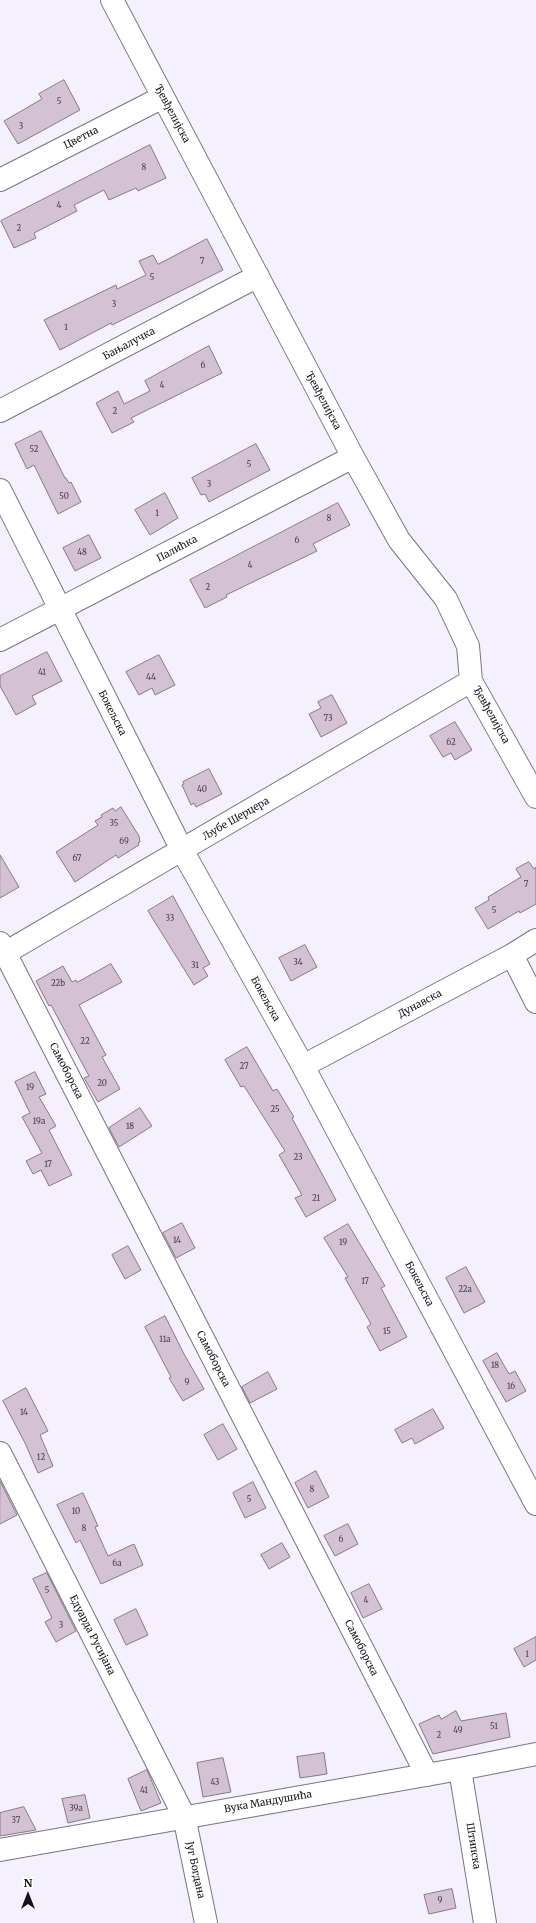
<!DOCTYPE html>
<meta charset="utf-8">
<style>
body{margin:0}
#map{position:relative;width:536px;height:1923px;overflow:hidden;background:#f4f0fe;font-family:Merriweather,serif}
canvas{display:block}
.north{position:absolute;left:8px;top:1875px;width:40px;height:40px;-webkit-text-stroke:3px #fff;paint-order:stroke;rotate:0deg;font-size:11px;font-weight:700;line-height:16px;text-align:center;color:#15121a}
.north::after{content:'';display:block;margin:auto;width:14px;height:18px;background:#15121a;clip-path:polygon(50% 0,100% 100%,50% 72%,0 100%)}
</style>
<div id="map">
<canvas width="536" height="1923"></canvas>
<div class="north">N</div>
</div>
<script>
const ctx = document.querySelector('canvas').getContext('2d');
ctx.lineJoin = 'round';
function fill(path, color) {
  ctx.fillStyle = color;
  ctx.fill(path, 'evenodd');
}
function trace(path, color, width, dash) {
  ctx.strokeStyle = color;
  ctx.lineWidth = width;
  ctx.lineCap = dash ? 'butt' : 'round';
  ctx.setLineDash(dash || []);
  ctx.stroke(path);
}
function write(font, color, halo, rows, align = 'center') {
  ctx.font = font + ' Merriweather,serif';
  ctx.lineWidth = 4;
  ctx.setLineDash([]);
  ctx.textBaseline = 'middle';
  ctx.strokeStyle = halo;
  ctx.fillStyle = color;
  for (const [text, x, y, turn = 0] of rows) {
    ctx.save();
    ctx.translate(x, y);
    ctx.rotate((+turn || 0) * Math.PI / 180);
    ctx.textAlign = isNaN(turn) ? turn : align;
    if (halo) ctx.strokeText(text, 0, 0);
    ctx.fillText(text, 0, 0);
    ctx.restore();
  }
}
const building = new Path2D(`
 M64 80 80 110 18 144 4 121 42 99 39 94Z
 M150 145 166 178 138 191 136 188 109 200 104 190 74 205 77 211 34 233 36 238 14 248 1 221Z
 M207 239 223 270 112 325 111 323 60 350 44 320 116 285 117 289 146 275 139 261 153 255 158 264Z
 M209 346 222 373 131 418 134 422 112 433 96 403 118 391 124 404 150 391 145 381Z
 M41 431 65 478H66L69 483 71 482 81 502 58 514 34 465 27 469 15 444Z
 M256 444 270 470 209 502 205 494 201 495 192 478Z
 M165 493 178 518 150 535 135 510Z
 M338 503 350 525 313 544 317 551 226 595 227 597 205 608 190 580Z
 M89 535 101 558 75 571 63 548Z
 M47 652 62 681 32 696 36 704 16 715 0 686V676Z
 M159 655 175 685 155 695 152 688 139 695 126 672Z
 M332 695 347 723 321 737 309 714 321 708 318 702Z
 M455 722 472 750 455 760 451 753 443 757 430 736Z
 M209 769 222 794 196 807 194 803 191 805 182 785 184 784 183 782Z
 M121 807 139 836 140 842 138 843 139 845 118 858 116 855 75 882 56 852 98 825 95 821 102 817 101 815 113 808 115 811Z
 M0 855 19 887 0 898Z
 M529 862 534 869 536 867V904L520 913 519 911 488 929 475 908 489 900 488 897 521 877 516 869Z
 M173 896 210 964 203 968 208 976 194 985 148 911Z
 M305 945 317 967 291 981 279 958Z
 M111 964 122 982 79 1005 106 1055 102 1057 120 1089 98 1102 84 1078 89 1076 51 1005 49 1006 36 981 63 966 72 982 76 980 77 982Z
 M247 1047 273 1091 277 1089 294 1117 292 1118 336 1200 306 1217 295 1198 302 1195 279 1155 285 1151 244 1086 241 1087 225 1060Z
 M35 1072 46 1094 39 1097 56 1126 49 1130 72 1175 49 1186 41 1170 33 1174 26 1161 42 1153 22 1117 30 1113 15 1082Z
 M140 1108 152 1126 119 1147 109 1128Z
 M182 1223 195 1248 176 1258 163 1233Z
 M348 1224 385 1286 381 1288 407 1337 380 1351 367 1327 371 1324 345 1278 348 1277 324 1238Z
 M128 1246 141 1270 125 1279 112 1255Z
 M466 1267 485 1302 464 1313 446 1278Z
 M165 1316 184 1354 204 1389 183 1401 169 1378 171 1377 145 1327Z
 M497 1353 509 1374 515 1371 526 1391 506 1402 483 1361Z
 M268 1372 277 1389 250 1403 242 1387Z
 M26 1388 48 1431 40 1435 53 1466 38 1473 25 1443 3 1401Z
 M433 1409 444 1428 415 1444 412 1438 402 1443 395 1430Z
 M223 1424 237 1449 218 1460 204 1435Z
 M316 1471 329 1497 308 1508 295 1483Z
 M0 1481 17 1515 0 1524Z
 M253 1482 266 1508 245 1518 233 1493Z
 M83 1493 98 1526 95 1527 108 1556 134 1544 143 1565 101 1584 80 1540 76 1543 57 1505Z
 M348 1524 358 1544 335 1556 324 1536Z
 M282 1543 290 1557 269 1569 261 1555Z
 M47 1573 76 1631 56 1642 45 1622 52 1618 33 1579Z
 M369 1584 382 1609 363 1618 351 1593Z
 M136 1609 148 1635 126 1645 114 1620Z
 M536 1637V1660L524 1667 514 1649Z
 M456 1711 461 1721 506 1713 510 1737 433 1754 419 1724 439 1715 441 1719Z
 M324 1753 327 1774 300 1778 297 1757Z
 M223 1758 231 1792 203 1797 197 1763Z
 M147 1770 161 1803 141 1811 128 1779Z
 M85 1795 90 1818 68 1823 62 1799Z
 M24 1807 36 1830 0 1836V1813Z
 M452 1889 456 1908 429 1914 424 1895Z`);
const minor = new Path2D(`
 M112 0 353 457 399 540 446 599 468 646 471 681 536 797
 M0 180 163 97
 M0 411 258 276
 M0 490 182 850 303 1066 536 1504
 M0 640 353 457
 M0 943 427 1775
 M512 955 536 1002
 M0 956 471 681
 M303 1066 512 955 536 940
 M0 1453 184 1816 206 1923
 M460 1769 485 1923
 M0 1850 460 1769 536 1754`);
const numberNames = [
 ["5",59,102],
 ["3",21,127],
 ["8",144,168],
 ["4",59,206],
 ["2",19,229],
 ["7",202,262],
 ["5",152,278],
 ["3",114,305],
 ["1",66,328],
 ["6",203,366],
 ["4",162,386],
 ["2",115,412],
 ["52",34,450],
 ["5",249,465],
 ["3",209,485],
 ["50",64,497],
 ["1",157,514],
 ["8",329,519],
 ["6",297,541],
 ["48",82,553],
 ["4",250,566],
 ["2",208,588],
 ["41",42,673],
 ["44",151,678],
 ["73",328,719],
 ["62",451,743],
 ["40",202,790],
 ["35",114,824],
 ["69",124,842],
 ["67",77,859],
 ["7",526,885],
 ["5",494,911],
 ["33",170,919],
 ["34",298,963],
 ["31",195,966],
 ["22b",58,984],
 ["22",85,1042],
 ["27",244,1067],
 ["20",102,1084],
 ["19",30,1088],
 ["25",275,1110],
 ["19a",39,1122],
 ["18",130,1127],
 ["23",298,1158],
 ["17",48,1165],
 ["21",316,1199],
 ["14",177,1241],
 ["19",343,1243],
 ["17",365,1282],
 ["22a",465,1290],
 ["15",387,1332],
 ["11a",165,1340],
 ["18",495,1366],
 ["9",187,1383],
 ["16",511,1387],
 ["14",24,1413],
 ["12",41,1458],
 ["8",312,1490],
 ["5",249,1500],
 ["10",76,1512],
 ["8",84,1529],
 ["6",341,1540],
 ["6a",117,1564],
 ["5",47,1591],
 ["4",366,1601],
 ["3",61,1626],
 ["1",527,1655],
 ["51",494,1727],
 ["49",458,1731],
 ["2",439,1736],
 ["43",215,1783],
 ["41",144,1791],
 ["39a",76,1809],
 ["37",16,1821],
 ["9",440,1901]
];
const streetNames = [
 ["Ђевђелијска",172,114,62],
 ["Цветна",81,138,-27],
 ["Бањалучка",129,344,-28],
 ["Ђевђелијска",323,401,62],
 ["Палићка",177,549,-28],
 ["Бокељска",112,713,63],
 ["Ђевђелијска",491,715,61],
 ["Љубе Шерцера",236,819,-30],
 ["Бокељска",265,999,61],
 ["Дунавска",420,1004,-28],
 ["Самоборска",66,1071,63],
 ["Бокељска",419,1284,62],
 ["Самоборска",213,1359,63],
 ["Едуарда Русијана",92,1635,63],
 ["Самоборска",361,1648,63],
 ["Вука Мандушића",268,1802,-10],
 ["Штипска",473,1846,81],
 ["Југ Богдана",195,1870,78]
];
fill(building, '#d4c2d4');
trace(building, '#877787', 1);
trace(minor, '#797387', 24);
trace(minor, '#fff', 22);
write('8px', '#453e48', null, numberNames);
write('10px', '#15121a', '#fff', streetNames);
</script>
